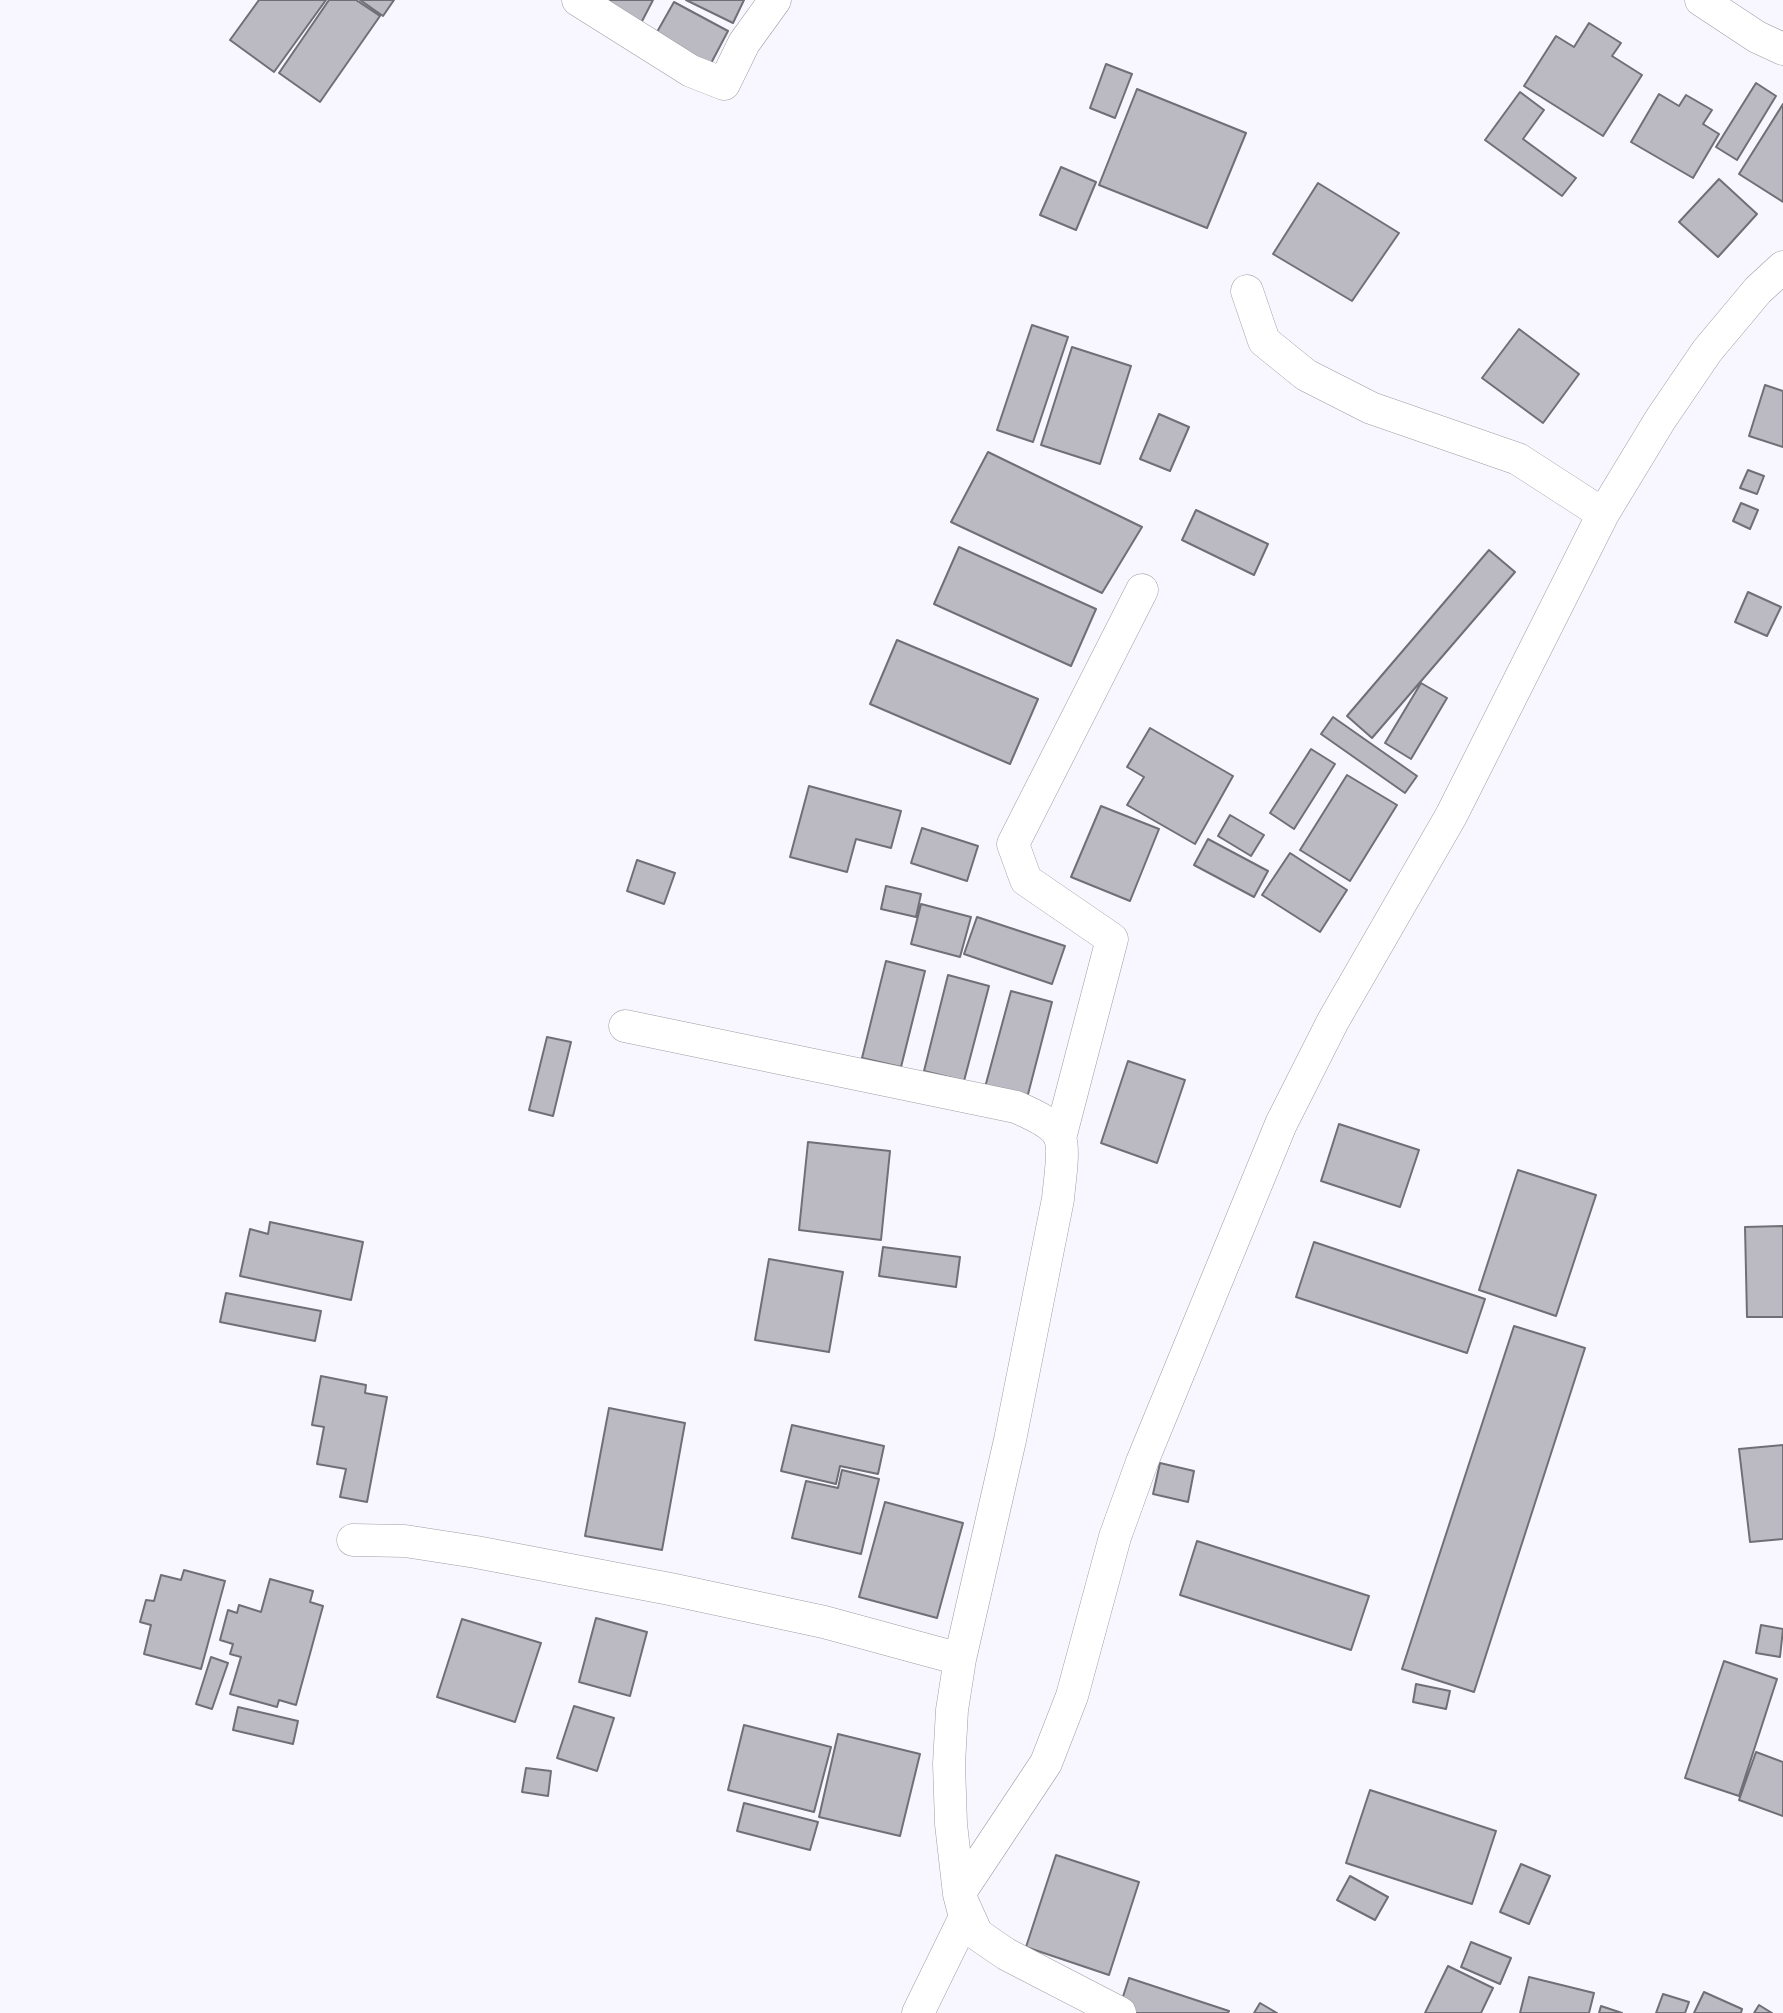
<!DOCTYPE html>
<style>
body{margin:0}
canvas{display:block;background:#f8f7ff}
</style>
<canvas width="1783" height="2013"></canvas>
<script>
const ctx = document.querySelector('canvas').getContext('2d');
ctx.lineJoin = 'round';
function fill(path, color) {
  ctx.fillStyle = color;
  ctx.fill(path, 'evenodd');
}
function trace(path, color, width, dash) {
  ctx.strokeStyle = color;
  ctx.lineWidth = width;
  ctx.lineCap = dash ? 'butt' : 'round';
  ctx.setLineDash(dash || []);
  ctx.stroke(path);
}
const building = new Path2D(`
 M259 0H326L274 72 230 40Z
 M329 0H356L380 16 320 102 279 73Z
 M360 0H394L383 16Z
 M595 0H653L639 27Z
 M686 0H744L733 23Z
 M674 2 728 31 708 69 653 39Z
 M1589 23 1621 43 1612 56 1642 75 1603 136 1524 86 1556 36 1574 47Z
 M1106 64 1132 74 1115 118 1090 108Z
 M1756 83 1776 96 1737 160 1716 147Z
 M1137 89 1246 133 1207 228 1099 185Z
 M1520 92 1544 110 1523 139 1576 178 1562 196 1485 140Z
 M1659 94 1679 106 1686 95 1712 110 1703 124 1719 134 1693 178 1631 142Z
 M1783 104V202L1739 174Z
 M1061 167 1096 182 1076 230 1040 215Z
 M1719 179 1757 214 1718 257 1679 222Z
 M1318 183 1399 233 1352 301 1273 254Z
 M1032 325 1068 337 1033 442 997 430Z
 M1519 329 1579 374 1543 423 1482 378Z
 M1072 347 1131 366 1100 464 1041 445Z
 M1765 385 1783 391V447L1749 436Z
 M1159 414 1189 427 1170 471 1140 459Z
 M988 452 1142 527 1102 593 951 522Z
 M1748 470 1764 476 1757 494 1740 488Z
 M1741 503 1758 510 1750 529 1733 521Z
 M1196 510 1268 544 1254 575 1182 540Z
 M959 547 1096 609 1071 666 934 604Z
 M1489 550 1515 572 1372 738 1347 716Z
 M1748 592 1781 607 1767 636 1735 622Z
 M897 640 1038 699 1010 764 870 704Z
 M1421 683 1447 698 1411 759 1385 743Z
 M1333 717 1417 776 1405 793 1321 734Z
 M1150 728 1233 776 1195 844 1127 805 1144 777 1127 767Z
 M1311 749 1335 764 1294 829 1270 813Z
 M1347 775 1397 805 1350 881 1300 850Z
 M809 786 901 811 891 848 856 839 847 872 790 857Z
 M1101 806 1159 829 1130 901 1071 877Z
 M1230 815 1264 835 1251 856 1218 836Z
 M922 828 978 846 967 881 911 863Z
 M1208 839 1268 871 1254 897 1194 865Z
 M1290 853 1347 890 1320 932 1262 895Z
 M637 860 675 873 664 904 627 891Z
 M886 886 921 894 916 917 881 909Z
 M921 904 971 917 960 957 911 944Z
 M977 917 1065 946 1052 984 964 954Z
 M886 961 925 971 901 1067 862 1058Z
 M948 975 989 986 964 1081 924 1071Z
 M1011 991 1052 1002 1026 1102 984 1091Z
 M547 1037 571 1042 553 1116 529 1110Z
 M1128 1061 1185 1080 1157 1163 1101 1143Z
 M1339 1124 1419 1150 1400 1207 1321 1181Z
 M808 1142 890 1151 881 1240 799 1230Z
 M1518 1170 1596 1195 1556 1316 1479 1290Z
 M270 1222 363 1242 351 1300 240 1276 250 1229 268 1234Z
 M1783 1226V1317H1747L1745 1227Z
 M1314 1242 1485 1299 1467 1353 1296 1297Z
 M883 1247 960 1257 956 1287 879 1276Z
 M769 1259 843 1272 829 1352 755 1340Z
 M226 1293 321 1311 315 1341 220 1322Z
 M1514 1326 1585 1348 1474 1692 1402 1669Z
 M321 1376 366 1385 365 1393 387 1397 367 1502 340 1497 346 1469 317 1464 324 1427 312 1425Z
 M609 1408 685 1423 662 1550 585 1536Z
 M792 1425 884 1446 878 1474 840 1466 836 1484 781 1471Z
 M1783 1445V1539L1750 1542 1739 1449Z
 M1160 1463 1194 1471 1188 1502 1153 1494Z
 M842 1470 879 1479 861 1554 792 1538 806 1481 838 1488Z
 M885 1502 963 1523 937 1618 859 1597Z
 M1197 1541 1369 1596 1351 1650 1180 1595Z
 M184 1570 225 1581 201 1669 144 1654 151 1625 140 1622 146 1600 154 1601 161 1575 181 1580Z
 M270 1579 313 1591 310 1602 323 1606 296 1705 279 1700 277 1707 230 1694 241 1657 230 1654 233 1644 220 1640 228 1610 237 1613 239 1605 261 1612Z
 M596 1618 647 1632 630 1696 579 1682Z
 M462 1619 541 1643 515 1722 437 1697Z
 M1761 1625 1783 1629 1780 1657 1756 1653Z
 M211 1657 228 1663 212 1709 196 1704Z
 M1724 1661 1777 1679 1739 1796 1685 1778Z
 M1416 1684 1450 1691 1446 1709 1413 1702Z
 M574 1706 614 1718 597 1771 557 1758Z
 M238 1707 298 1721 293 1744 233 1730Z
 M744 1725 831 1747 814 1812 728 1790Z
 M838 1734 920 1754 900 1836 819 1817Z
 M1756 1752 1783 1762V1816L1739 1800Z
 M526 1768 551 1771 548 1796 522 1792Z
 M1370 1790 1496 1831 1472 1904 1346 1863Z
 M744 1803 818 1822 810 1850 737 1831Z
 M1056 1855 1139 1882 1109 1975 1026 1947Z
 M1521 1864 1550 1876 1529 1924 1500 1912Z
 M1350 1876 1388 1897 1375 1920 1337 1900Z
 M1471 1942 1511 1958 1500 1984 1461 1967Z
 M1448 1966 1493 1988 1481 2013H1425Z
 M1529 1977 1594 1993 1589 2013H1520Z
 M1129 1978 1229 2011 1228 2013H1133L1119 2009Z
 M1704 1992 1742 2009 1741 2013H1694Z
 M1663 1994 1689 2002 1685 2013H1656Z
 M1260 2003 1277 2013H1254Z
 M1759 2005 1772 2013H1754Z
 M1601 2006 1622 2013H1599Z`);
const minor = new Path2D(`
 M578 0 691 71 724 84 744 43 775 0
 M1701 0 1757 37 1783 49
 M1247 291 1264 341 1306 375 1371 408 1518 459 1603 514
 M625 1026 1016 1107C1029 1113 1055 1123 1060 1138 1065 1150 1059 1185 1058 1199L1010 1440 960 1659 952 1710 949 1764 951 1824 959 1894 977 1934 1006 1954 1120 2013
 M1060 1138 1112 939 1026 880 1013 844 1142 590
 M353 1540 405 1541 476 1552 670 1589 824 1622 960 1659
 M918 2013 965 1917 959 1894 1046 1763 1072 1696 1115 1537 1142 1462 1281 1124 1333 1021 1451 816 1603 514 1660 420 1707 351 1758 290 1783 267`);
fill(building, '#bbb9c1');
trace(building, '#716f76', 2);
trace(minor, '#9e9da4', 33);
trace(minor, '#fff', 32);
</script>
